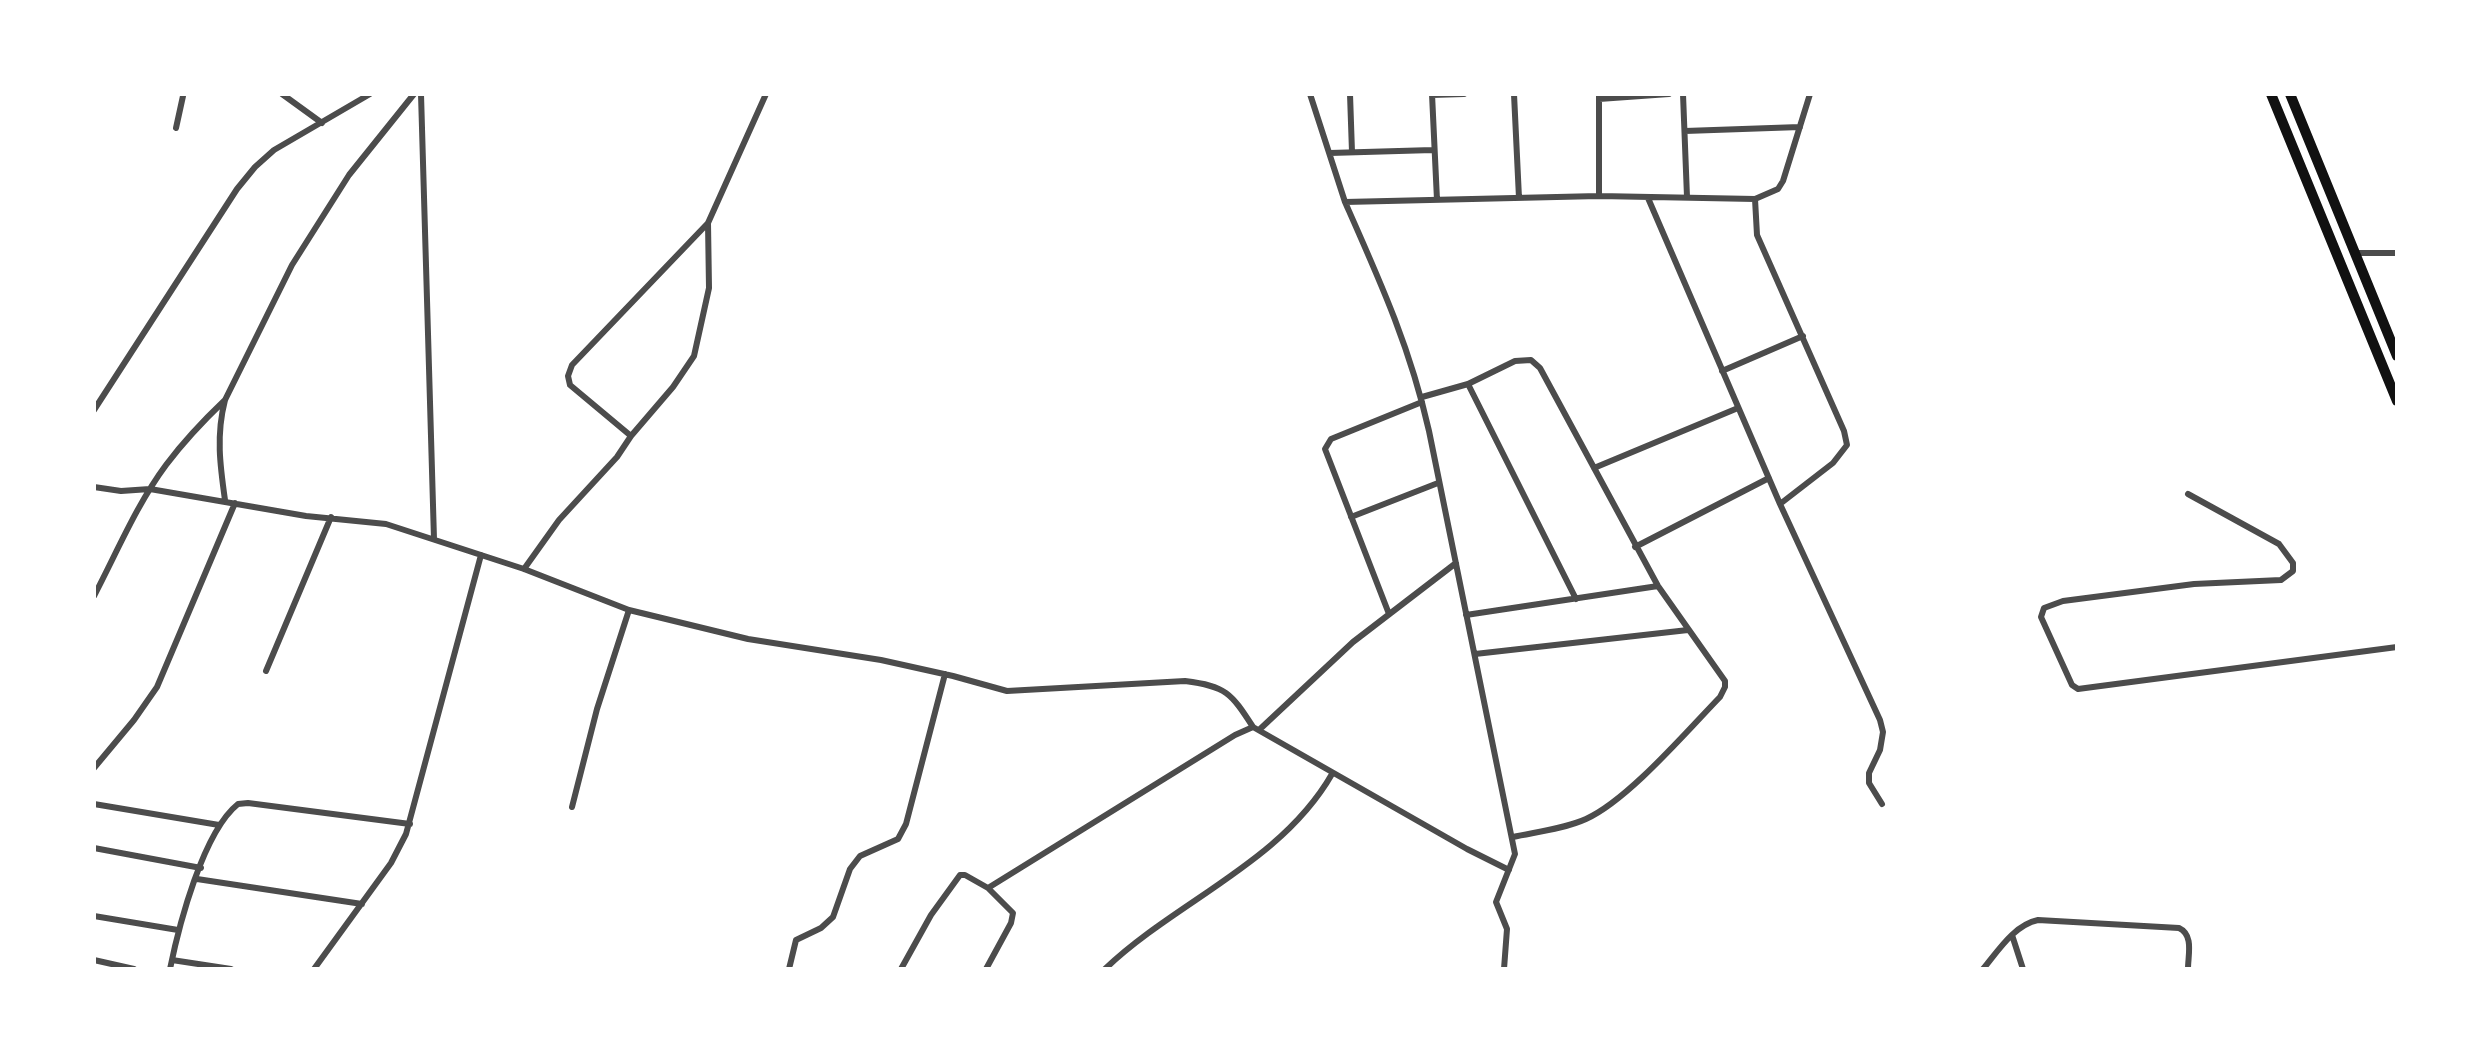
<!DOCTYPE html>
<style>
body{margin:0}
#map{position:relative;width:2491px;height:1063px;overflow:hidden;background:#fff;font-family:Overpass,sans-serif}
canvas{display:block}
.frame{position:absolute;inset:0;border:96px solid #fff;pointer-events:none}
</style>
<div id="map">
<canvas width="2491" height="1063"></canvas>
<div class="frame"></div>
</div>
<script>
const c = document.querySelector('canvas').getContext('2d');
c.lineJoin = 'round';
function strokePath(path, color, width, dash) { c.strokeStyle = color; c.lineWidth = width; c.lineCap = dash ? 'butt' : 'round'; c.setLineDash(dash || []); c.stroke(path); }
const minor = new Path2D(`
 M 282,94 L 322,123
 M 421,94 L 434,539
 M 1310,94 L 1345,202 L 1599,196 L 1755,199 L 1778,189 L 1783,181 L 1810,94
 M 1350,94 L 1352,152
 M 1432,94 L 1437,200
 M 1514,94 L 1519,198
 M 1599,94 L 1599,196
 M 1683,94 L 1687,197
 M 1432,95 L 1464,94
 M 1599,99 L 1669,94
 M 176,128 L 183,96
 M 1685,131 L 1800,127
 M 1330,153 L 1433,150
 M 1648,198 L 1780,504 L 1880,720 L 1883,732 L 1880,750 L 1869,773 L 1869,783 L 1882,804
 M 1755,199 L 1757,235 L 1844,431 L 1847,445 L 1833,463 L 1780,504
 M 1345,202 C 1380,281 1410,347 1429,431 L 1515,854 L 1496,902 L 1507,929 L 1504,969
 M 2356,253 L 2397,253
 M 1722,371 L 1803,336
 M 1468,384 L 1576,599
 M 1422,397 L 1468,384 L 1515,361 L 1531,360 L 1540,368 L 1658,586 L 1725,681 L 1725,687 L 1720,697 C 1686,732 1628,800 1586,819 C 1564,829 1536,832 1513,837
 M 94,410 L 237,189 L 255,167 L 274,150 L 370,94
 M 631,436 L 570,385 L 568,376 L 572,365 L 708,223 L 766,94
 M 1594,468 L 1738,408
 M 94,487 L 121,491 L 150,489 L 306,516 L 386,524 L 524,569 L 629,610 L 748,639 L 881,660 L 953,676 L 1007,691 L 1185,681 C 1226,686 1231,693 1253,727
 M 2188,494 L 2279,544 L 2293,563 L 2293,571 L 2281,580 L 2194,584 L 2063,601 L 2044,608 L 2041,617 L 2072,685 L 2078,689 L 2093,687 L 2397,647
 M 225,500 C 220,465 216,435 225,400 L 292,265 L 349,175 L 414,94
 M 1351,517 L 1438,483
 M 1635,547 L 1769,478
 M 524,569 L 559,520 L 617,457 L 631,436 L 673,387 L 694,356 L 709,288 L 708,223
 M 94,596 C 117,552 137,504 166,465 C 184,441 204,420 225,400
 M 1389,614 L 1325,449 L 1331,439 L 1422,402
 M 1466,615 L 1658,586
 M 1475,654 L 1688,630
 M 266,671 L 331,517
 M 1259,730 L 1353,642 L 1456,563
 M 94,768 L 134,720 L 157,687 L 235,503
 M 94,804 L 219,825
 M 572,807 L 597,709 L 629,610
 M 94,848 L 201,868
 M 197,879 L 362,904
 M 94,916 L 178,930
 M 2012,935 L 2023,969
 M 94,960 L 134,969
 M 172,960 L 231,969
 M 170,969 C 179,925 203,832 238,804 L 248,803 L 410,824
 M 314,969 L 391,863 L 406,834 L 481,555
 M 789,969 L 796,940 L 821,928 L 833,917 L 850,869 L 860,856 L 898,839 L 906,824 L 945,674
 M 901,969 L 931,915 L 960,875 L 965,875 L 988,888 L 1235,735 L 1253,727 L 1467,849 L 1509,870
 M 986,969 L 1011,923 L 1013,913 L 988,888
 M 1105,969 C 1176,901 1281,863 1332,774
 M 1983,969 C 1998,951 2014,925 2038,920 L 2179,928 C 2194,935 2188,955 2188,969`);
const trunk = new Path2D(`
 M 2271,94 L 2397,401
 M 2290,94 L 2397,356`);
strokePath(minor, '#4c4c4c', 6);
strokePath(trunk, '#111', 10);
</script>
